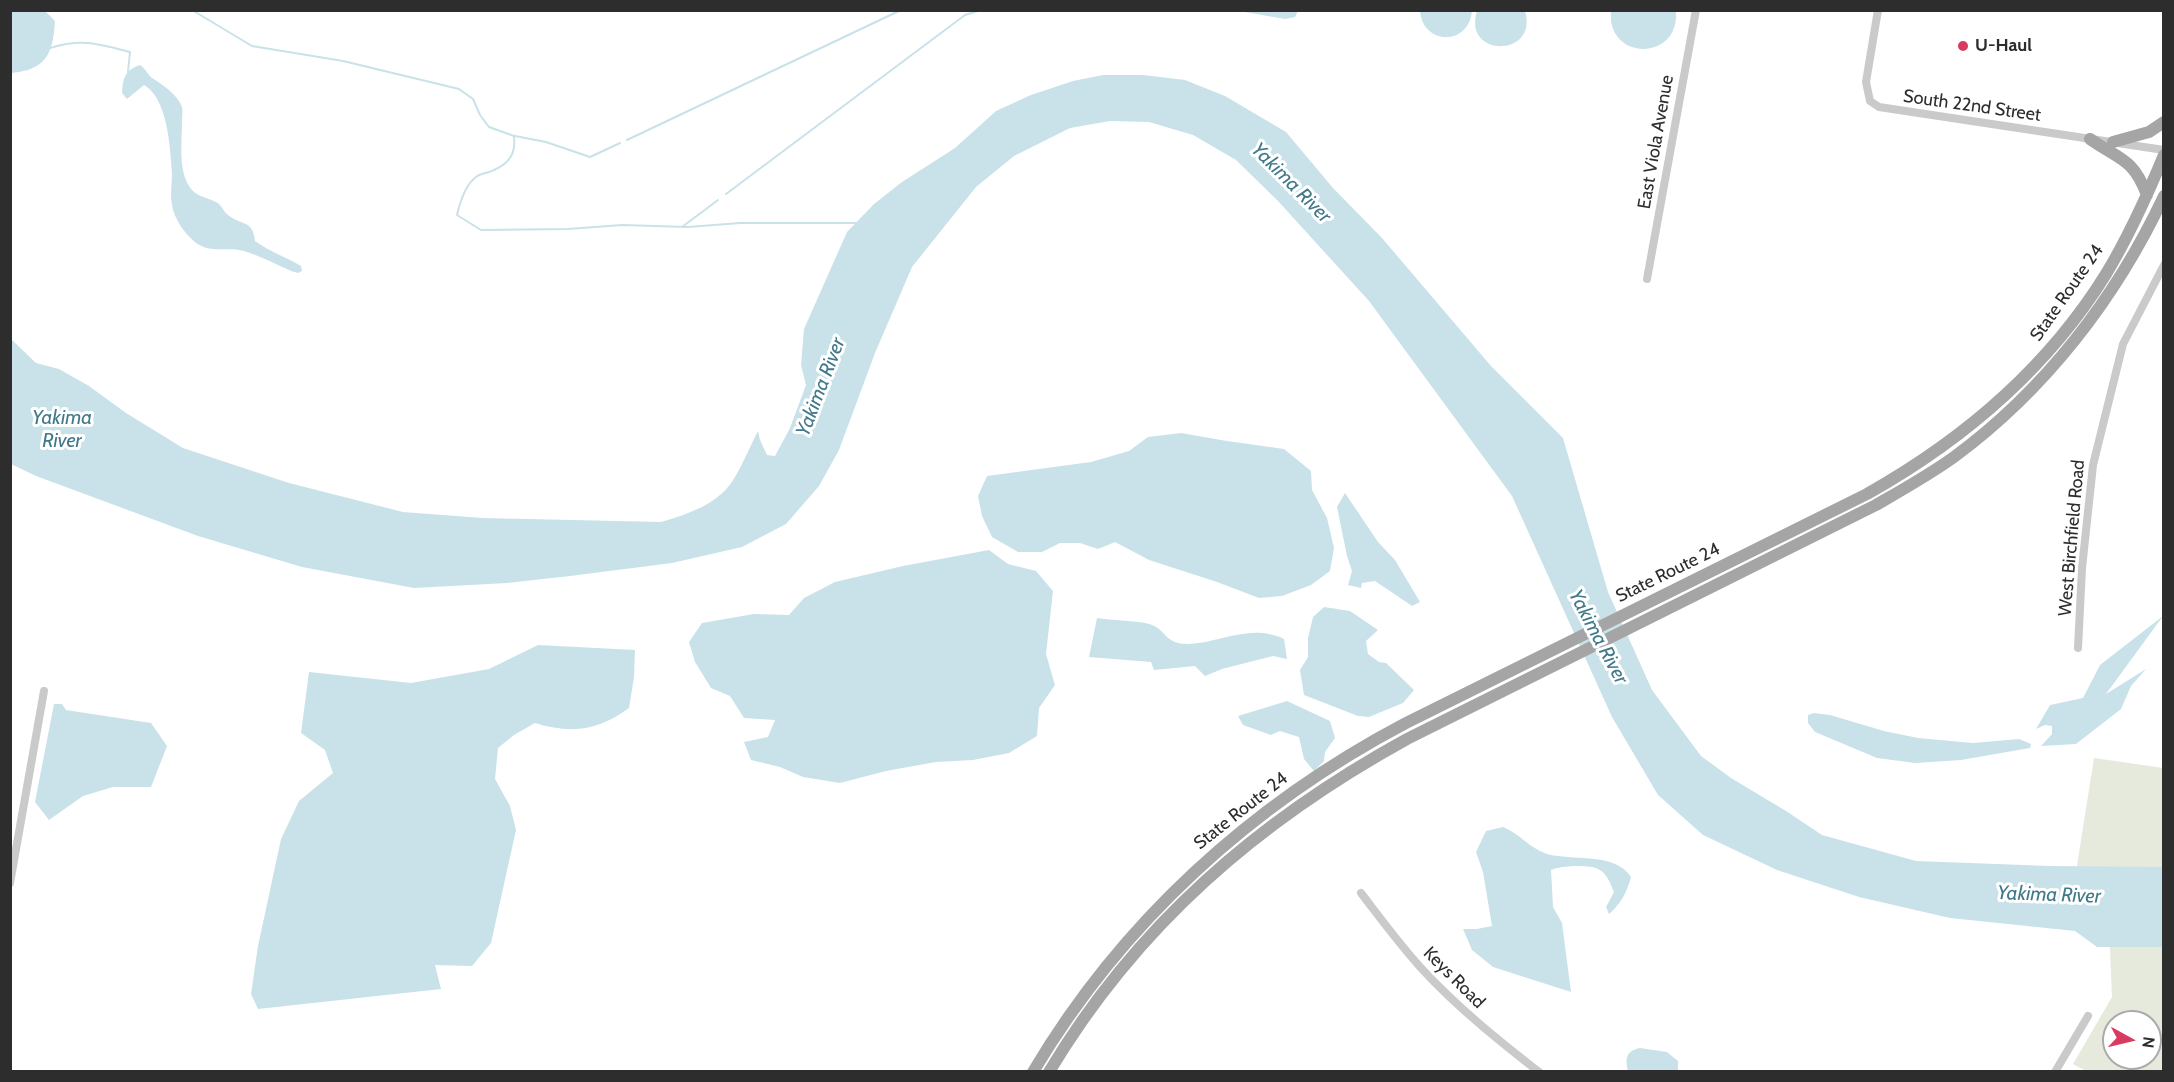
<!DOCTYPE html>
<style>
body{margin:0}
#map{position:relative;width:2174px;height:1082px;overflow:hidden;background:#fff;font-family:Cabin,sans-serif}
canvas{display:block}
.frame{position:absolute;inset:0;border:12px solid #2d2d2d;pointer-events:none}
.north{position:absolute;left:2102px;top:1010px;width:60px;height:60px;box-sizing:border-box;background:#fff;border:2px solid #ababab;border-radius:50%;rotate:98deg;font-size:16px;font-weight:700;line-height:24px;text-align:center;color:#2d2d2d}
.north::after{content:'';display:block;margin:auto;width:21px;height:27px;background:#d93b60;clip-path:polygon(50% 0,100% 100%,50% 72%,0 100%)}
</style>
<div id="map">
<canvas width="2174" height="1082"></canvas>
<div class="frame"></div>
<div class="north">N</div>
</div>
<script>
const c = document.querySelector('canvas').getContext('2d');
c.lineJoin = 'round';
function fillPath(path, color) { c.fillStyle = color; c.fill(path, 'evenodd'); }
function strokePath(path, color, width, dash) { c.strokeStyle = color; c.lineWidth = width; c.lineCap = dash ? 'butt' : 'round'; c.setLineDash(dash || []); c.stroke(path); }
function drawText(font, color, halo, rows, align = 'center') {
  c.font = font + ' Cabin,sans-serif'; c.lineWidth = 6; c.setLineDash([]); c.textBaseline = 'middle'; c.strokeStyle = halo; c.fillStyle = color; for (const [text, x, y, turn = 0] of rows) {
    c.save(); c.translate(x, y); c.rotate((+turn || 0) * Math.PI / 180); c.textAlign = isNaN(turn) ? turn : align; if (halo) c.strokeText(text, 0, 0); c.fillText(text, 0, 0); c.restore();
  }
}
const green = new Path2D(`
 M 2094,758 L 2163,768 L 2163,1071 L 2086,1071 L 2073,1064 L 2112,997 L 2109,926 L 2068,922 ZM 2114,1022 L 2150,1022 L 2150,1058 L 2114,1058 Z`);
const water = new Path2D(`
 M 11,10 L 45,11 L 55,21 C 53,54 46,70 11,73 Z
 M 1472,10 C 1470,46 1423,46 1420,11 Z
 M 1239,11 L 1298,11 L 1295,17 L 1285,19 Z
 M 1477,11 L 1525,11 C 1539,58 1462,58 1477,11 Z
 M 1611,11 L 1676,11 C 1680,62 1606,61 1611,11 Z
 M 140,65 C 146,69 147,74 152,78 C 162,84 178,95 182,107 C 183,111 182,116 182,121 C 182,143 177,176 194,192 C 201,198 211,198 219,204 C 222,207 224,212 228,215 C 241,226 253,219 255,241 C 270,252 286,257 301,266 L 302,271 L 298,273 L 291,271 C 276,264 260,256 244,251 C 227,246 212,254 196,243 C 185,234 174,219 172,205 C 170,195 172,183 172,173 C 170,147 168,99 144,85 L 127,99 L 122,93 C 123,78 125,70 140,65 Z
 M 1103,75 L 1143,75 L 1185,80 L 1225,96 L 1286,132 L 1333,188 L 1382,238 L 1491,366 L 1563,438 L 1608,592 L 1652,690 L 1701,756 L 1731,778 L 1786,811 L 1822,835 L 1916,861 L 2050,866 L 2163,867 L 2163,947 L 2097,947 L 2075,931 L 1950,918 L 1859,897 L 1777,870 L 1703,835 L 1658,795 L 1612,717 L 1512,496 L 1369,301 L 1278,201 L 1236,160 L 1193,135 L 1149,122 L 1110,121 L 1070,128 L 1014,156 L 976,187 L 912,267 L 875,353 L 839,450 L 819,486 L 786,524 L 742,547 L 672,563 L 570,576 L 507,583 L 414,588 L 302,567 L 198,536 L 36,476 L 11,464 L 10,338 L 36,363 L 59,369 L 89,386 L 126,413 L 183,448 L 289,483 L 403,512 L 483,518 L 661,522 C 688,514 720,504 735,477 C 744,462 750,446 758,431 L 760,440 L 767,455 L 775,456 L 790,428 L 806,385 L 801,365 L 804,329 L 847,232 L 874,204 L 902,182 L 955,148 L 996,111 L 1031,95 L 1073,81 Z
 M 1181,433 L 1227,441 L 1284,449 L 1311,471 L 1312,490 L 1327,518 L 1334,548 L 1330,571 L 1311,585 L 1282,596 L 1259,598 L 1217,582 L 1149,560 L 1115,542 L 1098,549 L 1080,543 L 1060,543 L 1042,552 L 1018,552 L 992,537 L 982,516 L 978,496 L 987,476 L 1091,462 L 1129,451 L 1148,437 Z
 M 1345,493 L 1378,542 L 1395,560 L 1420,602 L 1412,606 L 1375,581 L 1362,583 L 1361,588 L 1348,585 L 1352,571 L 1347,556 L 1337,507 Z
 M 989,550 L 1008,564 L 1036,571 L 1053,591 L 1046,654 L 1055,685 L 1039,708 L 1037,736 L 1009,753 L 973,760 L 936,762 L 886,771 L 840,783 L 803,777 L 780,767 L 751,760 L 744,742 L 768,737 L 775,720 L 744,718 L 730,696 L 711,688 L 695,662 L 689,642 L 702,623 L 754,614 L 789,615 L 804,598 L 835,582 L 903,566 Z
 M 1324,607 L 1350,611 L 1378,630 L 1366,641 L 1368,654 L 1379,662 L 1386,663 L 1414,690 L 1403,703 L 1369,717 L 1358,716 L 1304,695 L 1300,670 L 1308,657 L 1308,638 L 1313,617 Z
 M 2163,616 L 2106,694 L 2146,669 L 2131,686 L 2121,709 L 2076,744 L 2041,746 L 2052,734 L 2052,726 L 2045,725 L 2036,729 L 2050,705 L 2083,698 L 2100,665 Z
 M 1097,618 C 1107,620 1145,621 1152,625 C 1167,631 1165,644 1188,644 C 1221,643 1250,623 1284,639 L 1287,659 L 1273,656 L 1222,669 L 1205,676 L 1195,666 L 1154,670 L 1151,662 L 1089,657 Z
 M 538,645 L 635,650 L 634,677 L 629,708 C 598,731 571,734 535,723 L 514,735 L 498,748 L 495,779 L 510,806 L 516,830 L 491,943 L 472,966 L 435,965 L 441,989 L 258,1009 L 251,994 L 258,946 L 281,839 L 299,801 L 333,773 L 325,750 L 301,733 L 309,672 L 411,683 L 489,669 Z
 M 1287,701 L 1330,721 L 1335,738 L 1325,752 L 1324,761 L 1314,771 L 1304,759 L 1299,737 L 1280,731 L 1271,735 L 1243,725 L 1238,716 Z
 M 54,704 L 62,704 L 66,710 L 151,723 L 167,746 L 151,787 L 113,787 L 83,796 L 49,820 L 35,802 Z
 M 1814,713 L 1830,715 L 1884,731 L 1918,738 L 1973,743 L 2019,739 L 2031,744 L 2030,748 L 1961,760 L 1915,763 L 1877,758 L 1815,732 L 1808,723 L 1808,715 Z
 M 1503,827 C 1519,833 1529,848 1547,854 C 1573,861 1615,852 1631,877 C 1627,892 1621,904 1609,914 L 1606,907 L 1614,892 C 1610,883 1607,873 1598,869 C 1588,864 1560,866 1551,870 L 1553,907 L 1562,923 L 1571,992 L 1493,967 L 1472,950 L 1463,929 L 1477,929 L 1492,926 L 1483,872 L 1476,852 L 1486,831 Z
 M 1640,1048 L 1667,1052 L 1678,1061 L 1678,1071 L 1628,1071 C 1625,1058 1626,1051 1640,1048 Z`);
const stream = new Path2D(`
 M 192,10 L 252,46 L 343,61 L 459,89 L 473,99 L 480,115 L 489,127 L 514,136 C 516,153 510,163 494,170 C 489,173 481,173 476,177 C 465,185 460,202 457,215 L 481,230 L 568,229 L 622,225 L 688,227 L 740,223 L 858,223
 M 50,48 C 82,38 99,44 130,52 L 128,72
 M 515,136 L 546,142 L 590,157 L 620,143
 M 627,140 L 901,10
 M 726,194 L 965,15 L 981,10
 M 682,227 L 718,200`);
const minor = new Path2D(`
 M 1878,10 L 1866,82 L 1870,101 L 1879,107 L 2164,150
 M 1647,279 L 1696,10
 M 2078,648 L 2082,568 L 2093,465 L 2123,344 L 2164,265
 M 10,883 L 44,691
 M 1361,893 C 1381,919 1400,945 1422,969 C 1457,1007 1498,1040 1539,1072
 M 2055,1072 L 2088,1016`);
const primary = new Path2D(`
 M 2090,139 C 2120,160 2133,158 2147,195
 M 2113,142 L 2149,132 L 2164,122
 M 1033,1072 C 1122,922 1252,804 1406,723 L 1867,494 C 1963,440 2047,369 2106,274 C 2129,236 2147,196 2164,155
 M 1049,1072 C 1137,925 1258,821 1407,739 L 1876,505 C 1902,490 1929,475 1954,457 C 2045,390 2116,298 2164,196`);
const markers = [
 [1963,46,6,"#d93b60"]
];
const poiNames = [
 ["U-Haul",1975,46]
];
const streetNames = [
 ["South 22nd Street",1972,106,8],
 ["East Viola Avenue",1656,142,-80],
 ["State Route 24",2067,293,-55],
 ["West Birchfield Road",2072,538,-85],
 ["State Route 24",1668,573,-26],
 ["State Route 24",1241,811,-38],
 ["Keys Road",1454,978,45]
];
const waterNames = [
 ["Yakima River",1291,183,45],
 ["Yakima River",821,387,-69],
 ["Yakima",62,418],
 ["River",62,441],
 ["Yakima River",1598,637,62],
 ["Yakima River",2049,895,2]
];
fillPath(green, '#e6eadc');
fillPath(water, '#c9e2e9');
strokePath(stream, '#c9e2e9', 2);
strokePath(minor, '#cacaca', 8);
strokePath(primary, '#a5a5a5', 12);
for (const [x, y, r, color] of markers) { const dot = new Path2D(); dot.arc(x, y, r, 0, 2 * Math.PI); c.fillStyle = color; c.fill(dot); strokePath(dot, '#fff', 2); }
drawText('bold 18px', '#2d2d2d', '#fff', poiNames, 'left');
drawText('18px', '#2d2d2d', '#fff', streetNames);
drawText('italic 20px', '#41798a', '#fff', waterNames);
</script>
